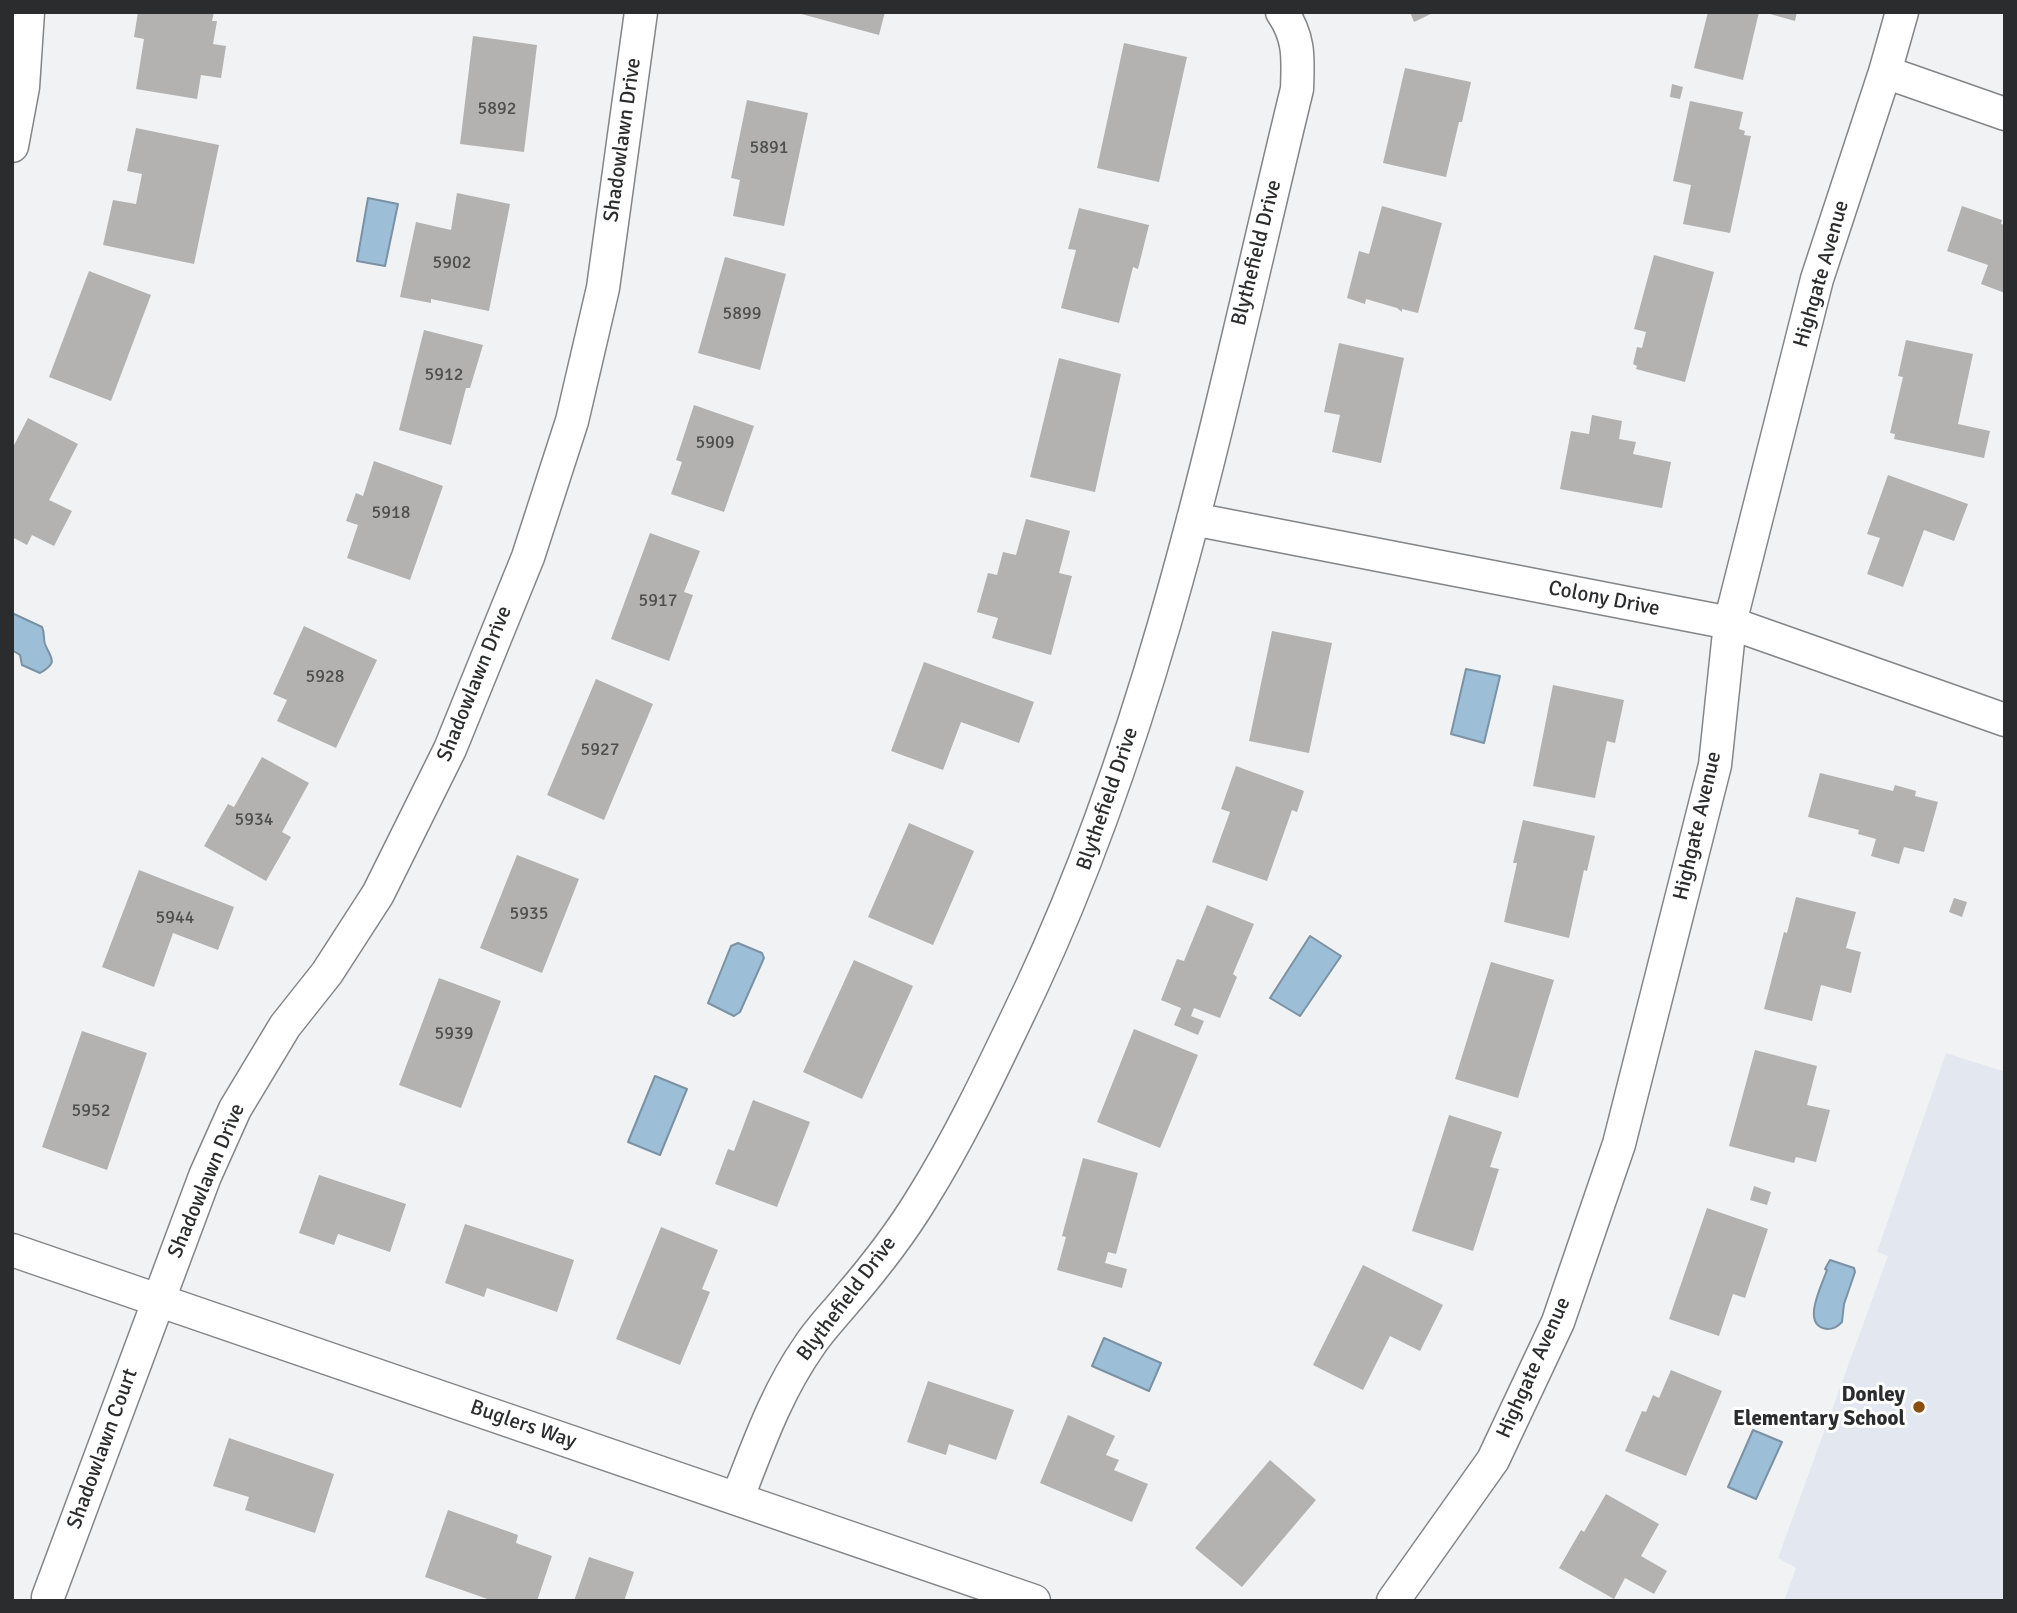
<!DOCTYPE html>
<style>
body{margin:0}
#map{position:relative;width:2017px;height:1613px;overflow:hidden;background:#f1f2f4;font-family:Signika,sans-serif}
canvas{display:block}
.frame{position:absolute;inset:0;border:14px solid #2b2c2d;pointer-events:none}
</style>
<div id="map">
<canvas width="2017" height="1613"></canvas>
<div class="frame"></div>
</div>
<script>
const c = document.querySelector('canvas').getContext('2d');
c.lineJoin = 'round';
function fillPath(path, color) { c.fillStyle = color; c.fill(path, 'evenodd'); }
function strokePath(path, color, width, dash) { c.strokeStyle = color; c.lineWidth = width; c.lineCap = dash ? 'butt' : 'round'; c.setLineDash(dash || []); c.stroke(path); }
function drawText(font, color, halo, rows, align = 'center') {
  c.font = font + ' Signika,sans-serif'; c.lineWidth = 6; c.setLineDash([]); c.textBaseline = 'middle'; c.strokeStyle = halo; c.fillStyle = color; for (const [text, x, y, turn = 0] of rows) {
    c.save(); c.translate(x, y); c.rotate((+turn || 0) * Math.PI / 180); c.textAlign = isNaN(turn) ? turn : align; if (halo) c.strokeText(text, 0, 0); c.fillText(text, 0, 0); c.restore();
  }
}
const built = new Path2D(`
 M 1946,1053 L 2005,1072 L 2005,1601 L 1784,1601 L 1796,1568 L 1778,1558 L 1888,1256 L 1877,1252 Z`);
const water = new Path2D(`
 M 368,198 L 398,204 L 385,266 L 357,261 Z
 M 12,613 L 42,627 C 45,633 43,638 45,644 C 51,659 59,662 40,673 L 22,665 L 20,655 L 12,650 Z
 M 1466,669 L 1500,676 L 1484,743 L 1451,734 Z
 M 1310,936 L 1341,956 L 1300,1016 L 1270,998 Z
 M 738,943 L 762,953 L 764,958 L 740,1012 L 734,1016 L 708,1003 L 731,946 Z
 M 655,1076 L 687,1089 L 660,1155 L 628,1142 Z
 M 1830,1260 L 1854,1268 L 1855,1272 L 1844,1304 L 1842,1322 C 1837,1327 1834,1329 1827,1329 C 1800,1326 1822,1285 1827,1270 L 1825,1269 Z
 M 1104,1338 L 1161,1363 L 1149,1391 L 1092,1366 Z
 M 1753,1430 L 1782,1442 L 1756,1499 L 1728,1487 Z`);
const building = new Path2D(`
 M 138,12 L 214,12 L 212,21 L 217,21 L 213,44 L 226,46 L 221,78 L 201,75 L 197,99 L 136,89 L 144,39 L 134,37 Z
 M 794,12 L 885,12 L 879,35 Z
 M 1410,12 L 1435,12 L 1414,22 Z
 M 1708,12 L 1759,12 L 1743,80 L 1694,68 Z
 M 1763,12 L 1797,12 L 1795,21 Z
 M 473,36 L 537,45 L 524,152 L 460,144 Z
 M 1124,43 L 1187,57 L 1159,182 L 1097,168 Z
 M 1405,68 L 1471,82 L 1462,122 L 1459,122 L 1446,177 L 1383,163 Z
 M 1672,84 L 1683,87 L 1680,99 L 1670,97 Z
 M 747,100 L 808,113 L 784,226 L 733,216 L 740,180 L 731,178 Z
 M 1690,101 L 1743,112 L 1739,129 L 1745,131 L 1744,135 L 1751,136 L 1730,233 L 1683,224 L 1691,185 L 1673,181 Z
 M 136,128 L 219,145 L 194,264 L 103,245 L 113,200 L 136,204 L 142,174 L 127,171 Z
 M 457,193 L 510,204 L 489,311 L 431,299 L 431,303 L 400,297 L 416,222 L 451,230 Z
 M 1382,206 L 1442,223 L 1418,313 L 1402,309 L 1402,312 L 1397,308 L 1366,299 L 1365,304 L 1347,298 L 1359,251 L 1369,254 Z
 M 1962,206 L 2002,220 L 2001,224 L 2005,225 L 2005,293 L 1981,284 L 1988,265 L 1947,251 Z
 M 1079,208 L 1149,225 L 1138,269 L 1133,267 L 1119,323 L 1061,308 L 1076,250 L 1068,249 Z
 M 1654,255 L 1714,272 L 1685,382 L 1636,369 L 1637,366 L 1633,364 L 1637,347 L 1642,348 L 1646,332 L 1634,329 Z
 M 725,257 L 786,274 L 760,370 L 698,353 Z
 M 89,271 L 151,295 L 111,401 L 49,377 Z
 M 424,330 L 483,345 L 470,388 L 466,388 L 451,445 L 399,430 Z
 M 1906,340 L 1973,354 L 1958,424 L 1990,431 L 1984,458 L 1894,439 L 1895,434 L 1890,433 L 1903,377 L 1898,376 Z
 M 1339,343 L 1404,358 L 1381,463 L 1332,452 L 1340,415 L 1324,412 Z
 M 1059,358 L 1121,374 L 1095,492 L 1030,477 Z
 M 694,405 L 754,426 L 724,512 L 671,494 L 682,462 L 676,460 Z
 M 1592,415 L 1622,421 L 1619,439 L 1636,442 L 1633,454 L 1671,462 L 1662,508 L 1560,489 L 1571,431 L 1589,434 Z
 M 28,418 L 78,444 L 49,500 L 72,511 L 54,546 L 32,535 L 27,545 L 12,537 L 12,449 Z
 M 374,461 L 443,486 L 410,580 L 347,558 L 358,525 L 346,521 L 356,493 L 363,496 Z
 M 1888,475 L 1968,504 L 1954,541 L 1924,530 L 1903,587 L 1867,574 L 1880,538 L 1867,534 Z
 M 1026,519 L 1070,531 L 1059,573 L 1072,576 L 1051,655 L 992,638 L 998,618 L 977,612 L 988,573 L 997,575 L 1003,552 L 1016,555 Z
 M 650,533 L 700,551 L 684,592 L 693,595 L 669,661 L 611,639 Z
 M 304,626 L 377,660 L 336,748 L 277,721 L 287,700 L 273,694 Z
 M 1272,631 L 1332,643 L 1309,753 L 1249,741 Z
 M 924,662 L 1034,702 L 1019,743 L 961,722 L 943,770 L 891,751 Z
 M 596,679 L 653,704 L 604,820 L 547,795 Z
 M 1553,685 L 1624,700 L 1615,743 L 1607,741 L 1595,798 L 1533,786 Z
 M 262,757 L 309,783 L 282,832 L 291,837 L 266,881 L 204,846 L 228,804 L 234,807 Z
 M 1236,766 L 1304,791 L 1297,812 L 1292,810 L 1267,881 L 1212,862 L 1230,812 L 1221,809 Z
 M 1820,773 L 1893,791 L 1895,785 L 1916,791 L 1915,796 L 1938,802 L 1924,852 L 1904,847 L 1899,864 L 1871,856 L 1876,839 L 1858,834 L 1859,830 L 1808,817 Z
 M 1523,820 L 1595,836 L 1587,871 L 1584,870 L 1569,938 L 1504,922 L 1517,863 L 1513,863 Z
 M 909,823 L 974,851 L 933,945 L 868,917 Z
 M 517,855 L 579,879 L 542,973 L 480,948 Z
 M 139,870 L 234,907 L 218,950 L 173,933 L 154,987 L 102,967 Z
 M 1796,897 L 1856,912 L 1846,948 L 1861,952 L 1851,993 L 1821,985 L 1812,1021 L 1764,1009 L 1784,932 L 1787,933 Z
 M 1954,898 L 1967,902 L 1962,917 L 1949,912 Z
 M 1207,905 L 1254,924 L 1233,974 L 1237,977 L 1220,1018 L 1194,1008 L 1191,1016 L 1204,1021 L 1198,1035 L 1174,1025 L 1181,1008 L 1161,1000 L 1177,959 L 1184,961 Z
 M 854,960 L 913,986 L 862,1099 L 803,1072 Z
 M 1491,962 L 1554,980 L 1518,1098 L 1455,1079 Z
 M 439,978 L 501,1001 L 461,1108 L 399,1085 Z
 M 1134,1029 L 1198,1055 L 1160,1148 L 1097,1122 Z
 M 82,1031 L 147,1053 L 107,1170 L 42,1147 Z
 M 1755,1050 L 1817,1066 L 1807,1105 L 1830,1110 L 1816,1162 L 1796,1157 L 1794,1163 L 1729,1146 Z
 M 753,1100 L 810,1122 L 777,1207 L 715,1184 L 728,1149 L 734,1151 Z
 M 1449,1115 L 1502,1132 L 1490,1167 L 1499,1169 L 1473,1251 L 1412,1231 Z
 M 1083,1158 L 1138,1173 L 1116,1254 L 1108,1252 L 1105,1263 L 1127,1269 L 1122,1288 L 1057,1270 L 1066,1237 L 1062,1236 Z
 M 319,1175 L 406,1204 L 390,1252 L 338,1234 L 334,1245 L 299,1233 Z
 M 1754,1186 L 1771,1192 L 1767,1205 L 1750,1200 Z
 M 1707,1208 L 1768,1229 L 1745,1298 L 1733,1294 L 1719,1336 L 1669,1319 Z
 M 465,1224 L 574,1260 L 557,1312 L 487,1288 L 484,1297 L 445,1283 Z
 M 661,1227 L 718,1250 L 702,1289 L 710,1292 L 680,1365 L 616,1339 Z
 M 1363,1265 L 1443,1305 L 1420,1351 L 1390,1336 L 1363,1390 L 1313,1365 Z
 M 1671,1370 L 1722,1391 L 1686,1476 L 1625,1451 L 1642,1411 L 1646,1412 L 1653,1395 L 1659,1398 Z
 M 928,1381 L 1014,1410 L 996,1460 L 949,1444 L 946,1455 L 907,1442 Z
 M 1068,1415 L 1115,1436 L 1106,1455 L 1119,1460 L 1114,1470 L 1148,1484 L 1132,1522 L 1040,1483 Z
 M 229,1438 L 334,1474 L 315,1533 L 245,1510 L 249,1497 L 213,1486 Z
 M 1270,1460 L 1316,1500 L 1242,1587 L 1195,1548 Z
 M 1606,1494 L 1659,1524 L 1641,1556 L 1667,1571 L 1654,1594 L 1625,1578 L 1614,1599 L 1559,1568 L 1581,1530 L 1584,1532 Z
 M 448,1510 L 518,1535 L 516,1543 L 552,1556 L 537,1601 L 493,1601 L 425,1577 Z
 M 589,1557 L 634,1572 L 624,1601 L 574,1601 Z`);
const minor = new Path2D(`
 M 1885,72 L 2005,114
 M 12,146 L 23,87 L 28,12
 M 1193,519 L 1730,623 L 2005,720
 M 12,1250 L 1034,1601
 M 737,1499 C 758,1446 776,1393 809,1346 C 820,1329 835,1314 848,1298 C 872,1270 902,1231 921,1200 C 963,1133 997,1059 1031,988 C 1164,704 1223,392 1297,89 C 1298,59 1300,38 1282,12
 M 48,1597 L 205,1176 L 235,1109 L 285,1026 L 327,973 L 378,894 L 450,749 L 528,557 L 572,421 L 603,288 L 641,12
 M 1393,1601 L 1493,1460 L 1558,1322 L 1619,1144 L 1715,765 L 1730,623 L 1817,279 L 1885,72 L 1902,12`);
const markers = [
 [1919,1407,7,"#8a4f0a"]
];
const numberNames = [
 ["5892",497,109],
 ["5891",769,148],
 ["5902",452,263],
 ["5899",742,314],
 ["5912",444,375],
 ["5909",715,443],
 ["5918",391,513],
 ["5917",658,601],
 ["5928",325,677],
 ["5927",600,750],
 ["5934",254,820],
 ["5935",529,914],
 ["5944",175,918],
 ["5939",454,1034],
 ["5952",91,1111]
];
const streetNames = [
 ["Shadowlawn Drive",623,140,-82],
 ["Blythefield Drive",1257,253,-76],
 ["Highgate Avenue",1822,274,-74],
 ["Colony Drive",1604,599,11],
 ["Shadowlawn Drive",475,684,-68],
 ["Blythefield Drive",1108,799,-71],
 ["Highgate Avenue",1698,826,-77],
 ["Shadowlawn Drive",207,1181,-67],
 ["Blythefield Drive",847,1299,-53],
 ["Highgate Avenue",1534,1368,-66],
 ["Buglers Way",523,1425,19],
 ["Shadowlawn Court",103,1449,-70]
];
const poiNames = [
 ["Donley",1905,1395],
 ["Elementary School",1905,1419]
];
fillPath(built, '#e3e7f0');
fillPath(water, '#9cbed7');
strokePath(water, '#7a92a4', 2);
fillPath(building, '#b3b2b0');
strokePath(minor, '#848587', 35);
strokePath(minor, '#fff', 32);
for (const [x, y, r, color] of markers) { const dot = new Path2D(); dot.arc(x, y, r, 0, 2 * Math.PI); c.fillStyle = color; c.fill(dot); strokePath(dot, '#fff', 2.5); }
drawText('18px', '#4d4e4e', null, numberNames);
drawText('21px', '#2b2c2d', '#fff', streetNames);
drawText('bold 21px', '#2b2c2d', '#fff', poiNames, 'right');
</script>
